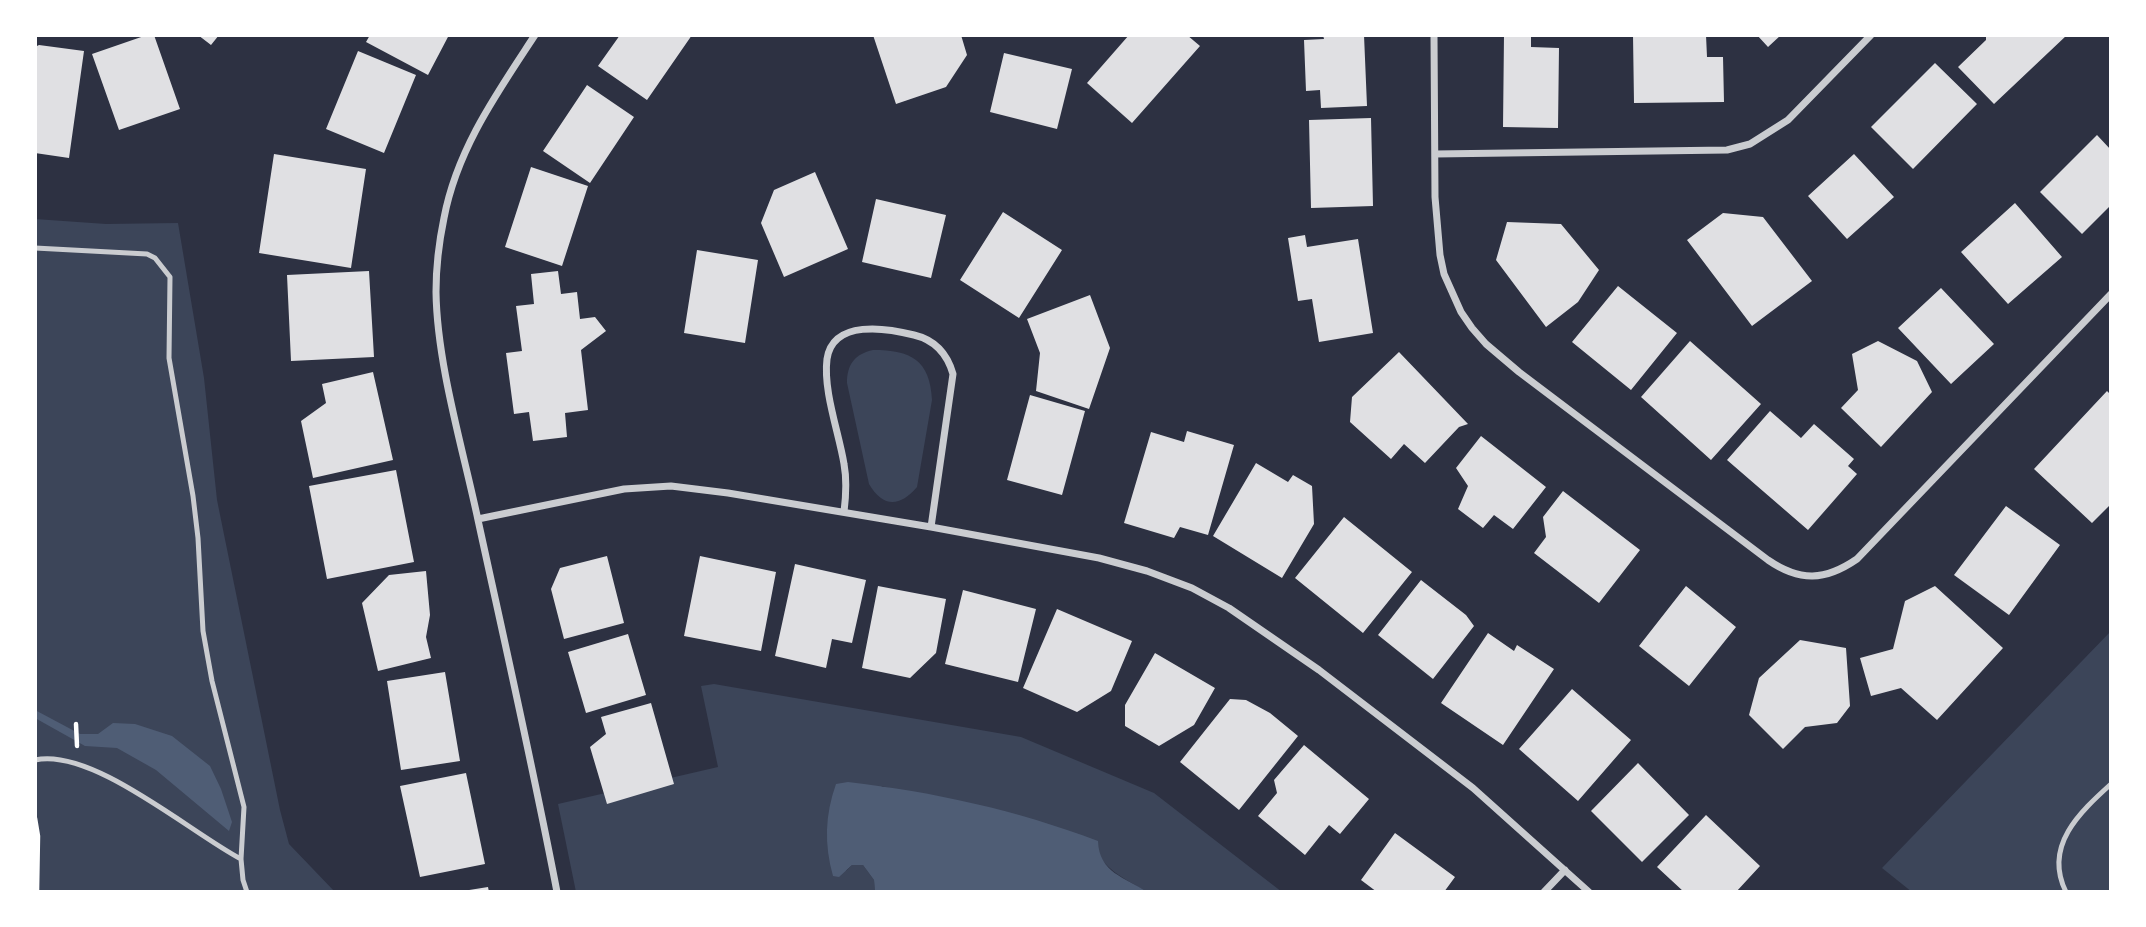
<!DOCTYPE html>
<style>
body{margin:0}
#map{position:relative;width:2146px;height:927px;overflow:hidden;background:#2d3142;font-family:"Playfair Display",serif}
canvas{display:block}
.frame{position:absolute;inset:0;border:37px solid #fff;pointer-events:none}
</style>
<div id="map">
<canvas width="2146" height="927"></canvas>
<div class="frame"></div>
</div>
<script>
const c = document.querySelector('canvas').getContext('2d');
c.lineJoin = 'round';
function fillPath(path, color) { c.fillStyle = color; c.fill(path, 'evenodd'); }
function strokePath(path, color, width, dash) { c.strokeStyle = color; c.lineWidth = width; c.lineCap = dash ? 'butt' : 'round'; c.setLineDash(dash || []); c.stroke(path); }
const green = new Path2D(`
 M 35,219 L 106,224 L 178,223 L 204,378 L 217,500 L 280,810 L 289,844 L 335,892 L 35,892 Z
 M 873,350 C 911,350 930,360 932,400 L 917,487 C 900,507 883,508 869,484 L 847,383 C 847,364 855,354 873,350 Z
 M 2111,631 L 2111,892 L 1912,892 L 1882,868 Z
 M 714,684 L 1021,737 L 1154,793 L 1282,892 L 1147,892 C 1128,880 1111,874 1098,854 L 882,786 L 846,871 L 852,865 L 863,865 L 874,880 L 875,892 L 576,892 L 558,804 L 718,767 L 701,686 Z`);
const water = new Path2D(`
 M 35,710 L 80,734 L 98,734 L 113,723 L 135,724 L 172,736 L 210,766 L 221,789 L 232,822 L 229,831 L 156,770 L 117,748 L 85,746 L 35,718 Z
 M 848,782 C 934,792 1016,810 1098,841 C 1099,873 1125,877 1147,892 L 875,892 L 874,880 L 863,865 L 852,865 L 839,877 L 833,876 C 824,844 825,815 836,784 Z`);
const building = new Path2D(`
 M 147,35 L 154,35 L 180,109 L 119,130 L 92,54 Z
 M 198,35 L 219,35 L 211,45 Z
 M 370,35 L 449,35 L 428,75 L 366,42 Z
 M 620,35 L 692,35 L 647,100 L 598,66 Z
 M 873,35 L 961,35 L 967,55 L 946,87 L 896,104 Z
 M 1129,35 L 1187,35 L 1200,46 L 1132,123 L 1087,83 Z
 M 1323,35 L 1364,35 L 1367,106 L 1321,108 L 1320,90 L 1306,91 L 1304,40 L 1324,39 Z
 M 1504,35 L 1531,35 L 1531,47 L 1559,48 L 1558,128 L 1503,127 Z
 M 1633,35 L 1706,35 L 1707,57 L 1723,57 L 1724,102 L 1634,103 Z
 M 1757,35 L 1781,35 L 1768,47 Z
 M 1986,35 L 2067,35 L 1994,104 L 1958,67 L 1986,40 Z
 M 39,45 L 84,51 L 69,158 L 35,153 L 35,47 Z
 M 358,51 L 416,75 L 384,153 L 326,129 Z
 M 1004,53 L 1072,69 L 1057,129 L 990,112 Z
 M 1935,63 L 1977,104 L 1913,169 L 1871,127 Z
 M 587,85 L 634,117 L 590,183 L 543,151 Z
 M 1371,118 L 1373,206 L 1311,208 L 1309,120 Z
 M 2097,135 L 2111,150 L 2111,205 L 2082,234 L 2040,192 Z
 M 274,154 L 366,169 L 351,268 L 259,253 Z
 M 1854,154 L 1894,197 L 1847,239 L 1808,196 Z
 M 531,167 L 588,186 L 562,266 L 505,247 Z
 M 815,172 L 848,249 L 784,277 L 761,223 L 774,190 Z
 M 876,199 L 946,215 L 931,278 L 862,262 Z
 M 2015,203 L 2062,257 L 2008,304 L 1961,252 Z
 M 1003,212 L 1062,250 L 1019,318 L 960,280 Z
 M 1723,213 L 1763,217 L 1812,281 L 1752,326 L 1687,240 Z
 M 1507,222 L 1561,224 L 1599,270 L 1578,302 L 1546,327 L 1496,260 Z
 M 1305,235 L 1307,247 L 1358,239 L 1373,333 L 1319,342 L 1312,299 L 1298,301 L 1288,238 Z
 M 697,250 L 758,260 L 745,343 L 684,333 Z
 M 369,271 L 374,357 L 291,361 L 287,275 Z
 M 558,271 L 561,294 L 577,292 L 580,319 L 595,317 L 606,331 L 581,350 L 588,410 L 565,413 L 567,437 L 533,441 L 529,412 L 514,414 L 506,353 L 522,351 L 516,306 L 534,304 L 531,274 Z
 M 1618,286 L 1677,333 L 1631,390 L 1572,342 Z
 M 1941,288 L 1994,344 L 1951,384 L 1898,328 Z
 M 1090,295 L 1110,348 L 1089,409 L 1036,391 L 1040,353 L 1027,319 Z
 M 1690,341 L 1761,404 L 1711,460 L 1641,397 Z
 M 1878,341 L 1917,361 L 1932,392 L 1881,447 L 1841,408 L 1858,390 L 1852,354 Z
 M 1399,352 L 1468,424 L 1459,427 L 1425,463 L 1404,444 L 1391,459 L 1350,422 L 1352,397 Z
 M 373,372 L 393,460 L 313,478 L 301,421 L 326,403 L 322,384 Z
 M 2107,391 L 2111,395 L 2111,504 L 2092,523 L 2034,469 Z
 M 1030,395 L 1085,411 L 1062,495 L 1007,480 Z
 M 1770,411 L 1801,438 L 1814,424 L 1854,459 L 1848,466 L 1857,474 L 1808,530 L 1727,460 Z
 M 1187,431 L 1234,445 L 1208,535 L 1180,527 L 1174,538 L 1124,523 L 1151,432 L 1184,442 Z
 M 1481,436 L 1546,487 L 1513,529 L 1494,515 L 1483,528 L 1458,509 L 1468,486 L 1456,468 Z
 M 1256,463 L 1288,482 L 1293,475 L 1312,486 L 1314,524 L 1282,578 L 1213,536 Z
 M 396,470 L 414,562 L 327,579 L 309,486 Z
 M 1563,491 L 1640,550 L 1599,603 L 1534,553 L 1546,537 L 1543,517 Z
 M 2006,506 L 2060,545 L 2009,615 L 1954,575 Z
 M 1344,517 L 1412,572 L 1363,633 L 1295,578 Z
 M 607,556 L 624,623 L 564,639 L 551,589 L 560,568 Z
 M 700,556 L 776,572 L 761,651 L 684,636 Z
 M 795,564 L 866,580 L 852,643 L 832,639 L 826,668 L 775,656 Z
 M 426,571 L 430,615 L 426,637 L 431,658 L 378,671 L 362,603 L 389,575 Z
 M 1421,580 L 1466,615 L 1474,626 L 1433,679 L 1378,635 Z
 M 878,586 L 946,599 L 936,653 L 910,678 L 862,668 Z
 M 1686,586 L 1736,627 L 1689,686 L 1639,646 Z
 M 1935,586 L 2003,648 L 1937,720 L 1901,688 L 1871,696 L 1860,658 L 1893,649 L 1905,601 Z
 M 963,590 L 1036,609 L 1018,682 L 945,664 Z
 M 1057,609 L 1132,641 L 1111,691 L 1077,712 L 1023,688 Z
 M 1488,633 L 1514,651 L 1517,645 L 1554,669 L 1503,745 L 1441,703 Z
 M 628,634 L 646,695 L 586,713 L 568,652 Z
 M 1800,640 L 1846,648 L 1850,706 L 1837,723 L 1805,727 L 1783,749 L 1749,715 L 1759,678 Z
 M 1155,653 L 1215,688 L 1194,725 L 1159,746 L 1125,726 L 1125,705 Z
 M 445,672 L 460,761 L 401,770 L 387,681 Z
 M 1572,689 L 1631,740 L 1578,801 L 1519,749 Z
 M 1230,699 L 1246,700 L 1270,713 L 1298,736 L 1239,810 L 1180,762 Z
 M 651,703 L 674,784 L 607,804 L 590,747 L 606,734 L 601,717 Z
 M 1304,745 L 1369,799 L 1340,834 L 1329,825 L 1305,855 L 1258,816 L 1277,793 L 1274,780 Z
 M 1638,763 L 1689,815 L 1642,862 L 1591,811 Z
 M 466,773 L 485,864 L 420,877 L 400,786 Z
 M 1706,815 L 1760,866 L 1736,892 L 1684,892 L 1657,867 Z
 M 1395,833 L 1455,877 L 1444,892 L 1377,892 L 1361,880 Z
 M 488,887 L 489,892 L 463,892 L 463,891 Z`);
const path = new Path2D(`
 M 76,724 L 77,746
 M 35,818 L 38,836 L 37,892`);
const service = new Path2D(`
 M 35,248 L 147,254 L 155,258 L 170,277 L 169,358 L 193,496 L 198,538 L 203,631 L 212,681 L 244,807 L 241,859 L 243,880 L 247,892
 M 35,760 C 92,747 191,833 241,859
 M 2066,892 C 2043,846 2080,812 2111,784`);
const minor = new Path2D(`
 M 535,35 C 497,93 457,149 444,218 C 439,242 436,267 436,292 C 437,364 463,449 478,520 C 505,644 533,767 557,892
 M 1434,35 L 1435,197 L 1440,255 L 1444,274 L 1461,312 L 1472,328 L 1486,344 L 1519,372 L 1768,560 C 1800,582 1825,581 1857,559 L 2111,294
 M 1435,154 L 1727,150 L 1750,144 L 1788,120 L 1871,35
 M 844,512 C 846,496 847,480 844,464 C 839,433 823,391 827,359 C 833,319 887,328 914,335 C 935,340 947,353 953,374 L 931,527
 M 478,519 L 624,489 L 671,486 L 728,493 L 931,527 L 1099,558 L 1147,571 L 1192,588 L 1229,608 L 1319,670 L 1473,788 L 1589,892
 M 1544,892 L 1565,870`);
fillPath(green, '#3c4559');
fillPath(water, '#4f5d75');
fillPath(building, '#e0e0e3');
strokePath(path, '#fff', 4.5);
strokePath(service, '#caccd0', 5);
strokePath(minor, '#caccd0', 7);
</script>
